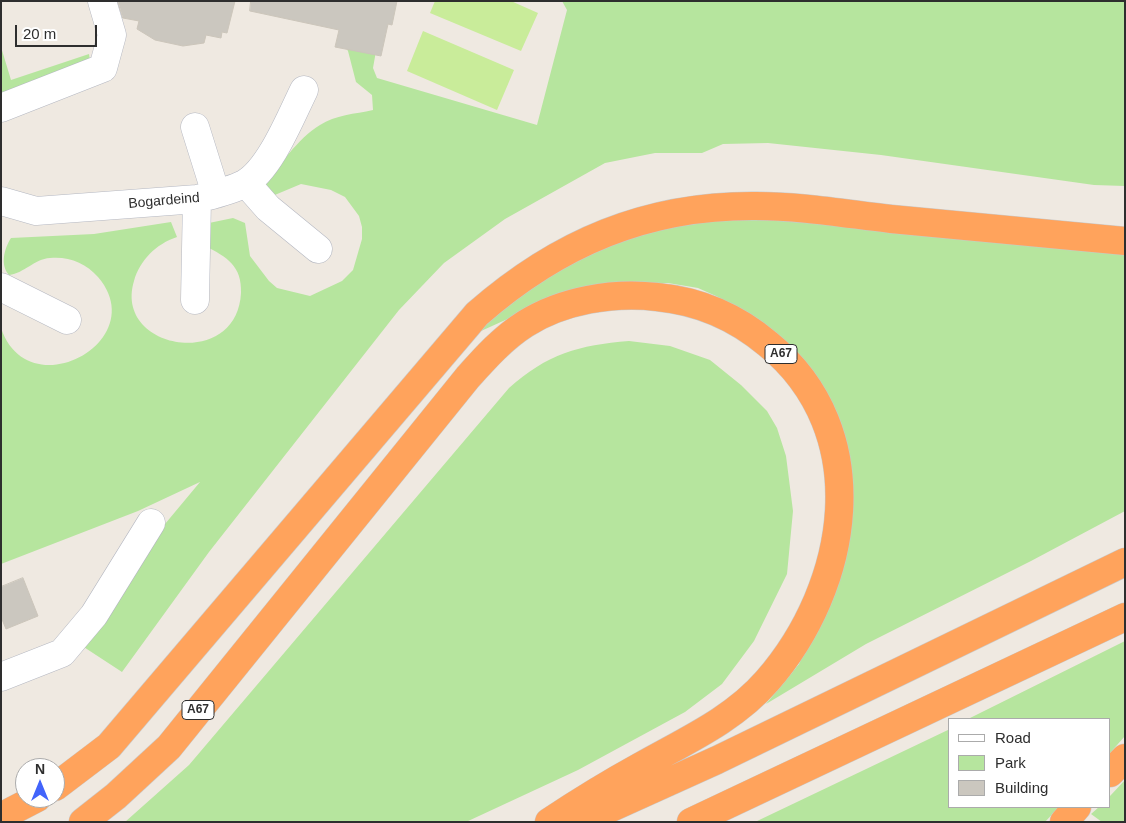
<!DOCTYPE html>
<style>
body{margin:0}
#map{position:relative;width:1126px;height:823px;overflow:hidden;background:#efe9e1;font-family:Helvetica,sans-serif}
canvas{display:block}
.frame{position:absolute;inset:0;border:2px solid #2e2e2e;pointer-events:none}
.legend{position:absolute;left:948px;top:718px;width:162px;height:90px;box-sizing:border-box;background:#fff;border:1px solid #ababab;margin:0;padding:6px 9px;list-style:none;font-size:15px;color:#2e2e2e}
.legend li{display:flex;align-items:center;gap:10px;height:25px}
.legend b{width:25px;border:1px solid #ababab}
.north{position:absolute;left:15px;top:758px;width:50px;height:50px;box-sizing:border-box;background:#fff;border:1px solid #ababab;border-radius:50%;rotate:0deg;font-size:14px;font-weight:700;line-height:20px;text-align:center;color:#2e2e2e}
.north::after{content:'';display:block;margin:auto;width:18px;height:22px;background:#4264fb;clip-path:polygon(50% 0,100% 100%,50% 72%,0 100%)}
.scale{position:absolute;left:15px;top:25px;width:82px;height:22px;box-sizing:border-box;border:2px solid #2e2e2e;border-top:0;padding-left:6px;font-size:15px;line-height:18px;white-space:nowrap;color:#2e2e2e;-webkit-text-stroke:4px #fff;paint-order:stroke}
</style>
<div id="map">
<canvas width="1126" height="823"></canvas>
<div class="frame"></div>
<ul class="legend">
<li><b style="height:6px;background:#fff"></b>Road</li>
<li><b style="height:14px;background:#b6e59e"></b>Park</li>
<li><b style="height:14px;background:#cbc7bf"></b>Building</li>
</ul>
<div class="north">N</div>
<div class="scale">20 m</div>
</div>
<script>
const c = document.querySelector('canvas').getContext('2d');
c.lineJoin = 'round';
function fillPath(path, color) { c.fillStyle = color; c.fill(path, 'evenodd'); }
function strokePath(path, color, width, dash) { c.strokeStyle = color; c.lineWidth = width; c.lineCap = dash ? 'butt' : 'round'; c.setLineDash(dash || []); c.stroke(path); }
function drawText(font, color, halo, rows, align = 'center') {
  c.font = font + ' Helvetica,sans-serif'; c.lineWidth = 5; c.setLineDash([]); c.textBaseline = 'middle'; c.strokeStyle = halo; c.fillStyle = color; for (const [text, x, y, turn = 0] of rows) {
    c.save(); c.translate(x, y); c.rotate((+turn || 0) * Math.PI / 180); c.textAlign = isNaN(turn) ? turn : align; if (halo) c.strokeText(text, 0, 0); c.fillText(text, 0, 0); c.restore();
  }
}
const green = new Path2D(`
 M 562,1 L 1125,1 L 1125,186 L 1094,185 L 881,155 L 768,143 L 723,144 L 702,153 L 655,153 L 605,163 L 505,219 L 444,263 L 399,310 L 209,552 L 122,672 L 70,638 L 200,482 L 138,511 L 1,564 L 1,328 C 28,409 153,341 98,277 C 86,263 68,256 50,258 C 34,259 25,273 9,275 C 0,265 4,249 11,238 L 94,234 L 171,222 L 177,237 C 156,244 140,260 134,281 C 113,350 237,371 241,293 C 242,266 227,257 205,246 L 209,223 L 233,218 L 245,223 L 250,256 L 269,281 L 277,288 L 310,296 L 342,281 L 353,270 L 362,239 L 362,227 L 359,216 L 345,197 L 331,190 L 301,184 L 270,197 L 263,185 C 280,166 297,139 320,125 C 335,115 355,114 373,110 L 372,95 L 356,82 L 348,51 L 338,37 L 376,51 L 373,68 L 377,78 L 537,125 L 567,10 Z
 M 1,47 L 11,80 L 89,54 L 90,61 L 1,106 Z
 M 753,216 L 1125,251 L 1125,511 L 1031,561 L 866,644 L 766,704 L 799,664 L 838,572 L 842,462 L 748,314 L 716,296 L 698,288 L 668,283 L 645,283 L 534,307 L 470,336 L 564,261 L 643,228 Z
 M 629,341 L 670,346 L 710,360 L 741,385 L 767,411 L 777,428 L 786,456 L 793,511 L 787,574 L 754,641 L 722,684 L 685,712 L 578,770 L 466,822 L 125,822 L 189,765 L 509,388 C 547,354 579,345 629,341 Z
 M 1125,641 L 1125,736 L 1110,753 L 1110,719 L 968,719 Z
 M 950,729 L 950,807 L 1059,807 L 1045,822 L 755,822 Z
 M 1125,780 L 1125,822 L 1102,822 L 1091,814 L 1099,807 L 1110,807 L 1110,796 Z`);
const pitch = new Path2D(`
 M 435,1 L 511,1 L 538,13 L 521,51 L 430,13 Z
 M 423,31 L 514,70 L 497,110 L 407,71 Z`);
const building = new Path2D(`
 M 118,1 L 235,1 L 227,33 L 222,32 L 221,38 L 206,35 L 204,43 L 183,46 L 155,40 L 137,29 L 139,21 L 123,18 Z
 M 251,1 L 397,1 L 392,25 L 388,24 L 381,56 L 335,47 L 339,30 L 250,11 Z
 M 23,578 L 38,616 L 6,629 L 1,617 L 1,587 Z`);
const minor = new Path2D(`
 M 1,108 L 103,68 L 112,35 L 102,1
 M 195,127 L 216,194
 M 246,183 L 268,208 L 318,249
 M 1,201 L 36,211 L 197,199 C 212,195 230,191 244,184 C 270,170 291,116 304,90
 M 1,287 L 67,320
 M 195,300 L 197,199
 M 1,677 L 62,653 L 94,615 L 151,523`);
const highway = new Path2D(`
 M 1110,773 L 1125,758
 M 55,787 L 109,746 L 477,314 C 558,243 647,205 756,206 C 801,206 847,214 891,219 C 969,226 1047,234 1125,241
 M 1,819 L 10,812 L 37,798
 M 83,822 L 116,796 L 169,747 L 468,377 C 485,358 503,338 525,324 C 563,300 613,292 657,297 C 699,301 736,317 768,344 C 876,432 850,586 767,681 C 733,720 685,741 641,766 C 610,783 579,802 549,822
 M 580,822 L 717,760 L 1125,562
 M 691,822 L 1125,617
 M 1064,822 L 1077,807`);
const shields = [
 [781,354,32],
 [198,710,32]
];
const shieldNames = [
 ["A67",781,354],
 ["A67",198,710]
];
const streetNames = [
 ["Bogardeind",164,201,-5]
];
fillPath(green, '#b6e59e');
fillPath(pitch, '#c9ec9a');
fillPath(building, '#cbc7bf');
strokePath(building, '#cbc5ba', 1);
strokePath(minor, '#b4b7c1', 29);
strokePath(highway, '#c9c9c9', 29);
strokePath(minor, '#fff', 28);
strokePath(highway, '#ffa35c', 28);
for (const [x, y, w] of shields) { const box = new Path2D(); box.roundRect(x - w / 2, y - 9.5, w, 19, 4); c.fillStyle = '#fff'; c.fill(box); strokePath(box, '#2e2e2e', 1); }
drawText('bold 12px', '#2e2e2e', null, shieldNames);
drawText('14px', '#2e2e2e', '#fff', streetNames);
</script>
